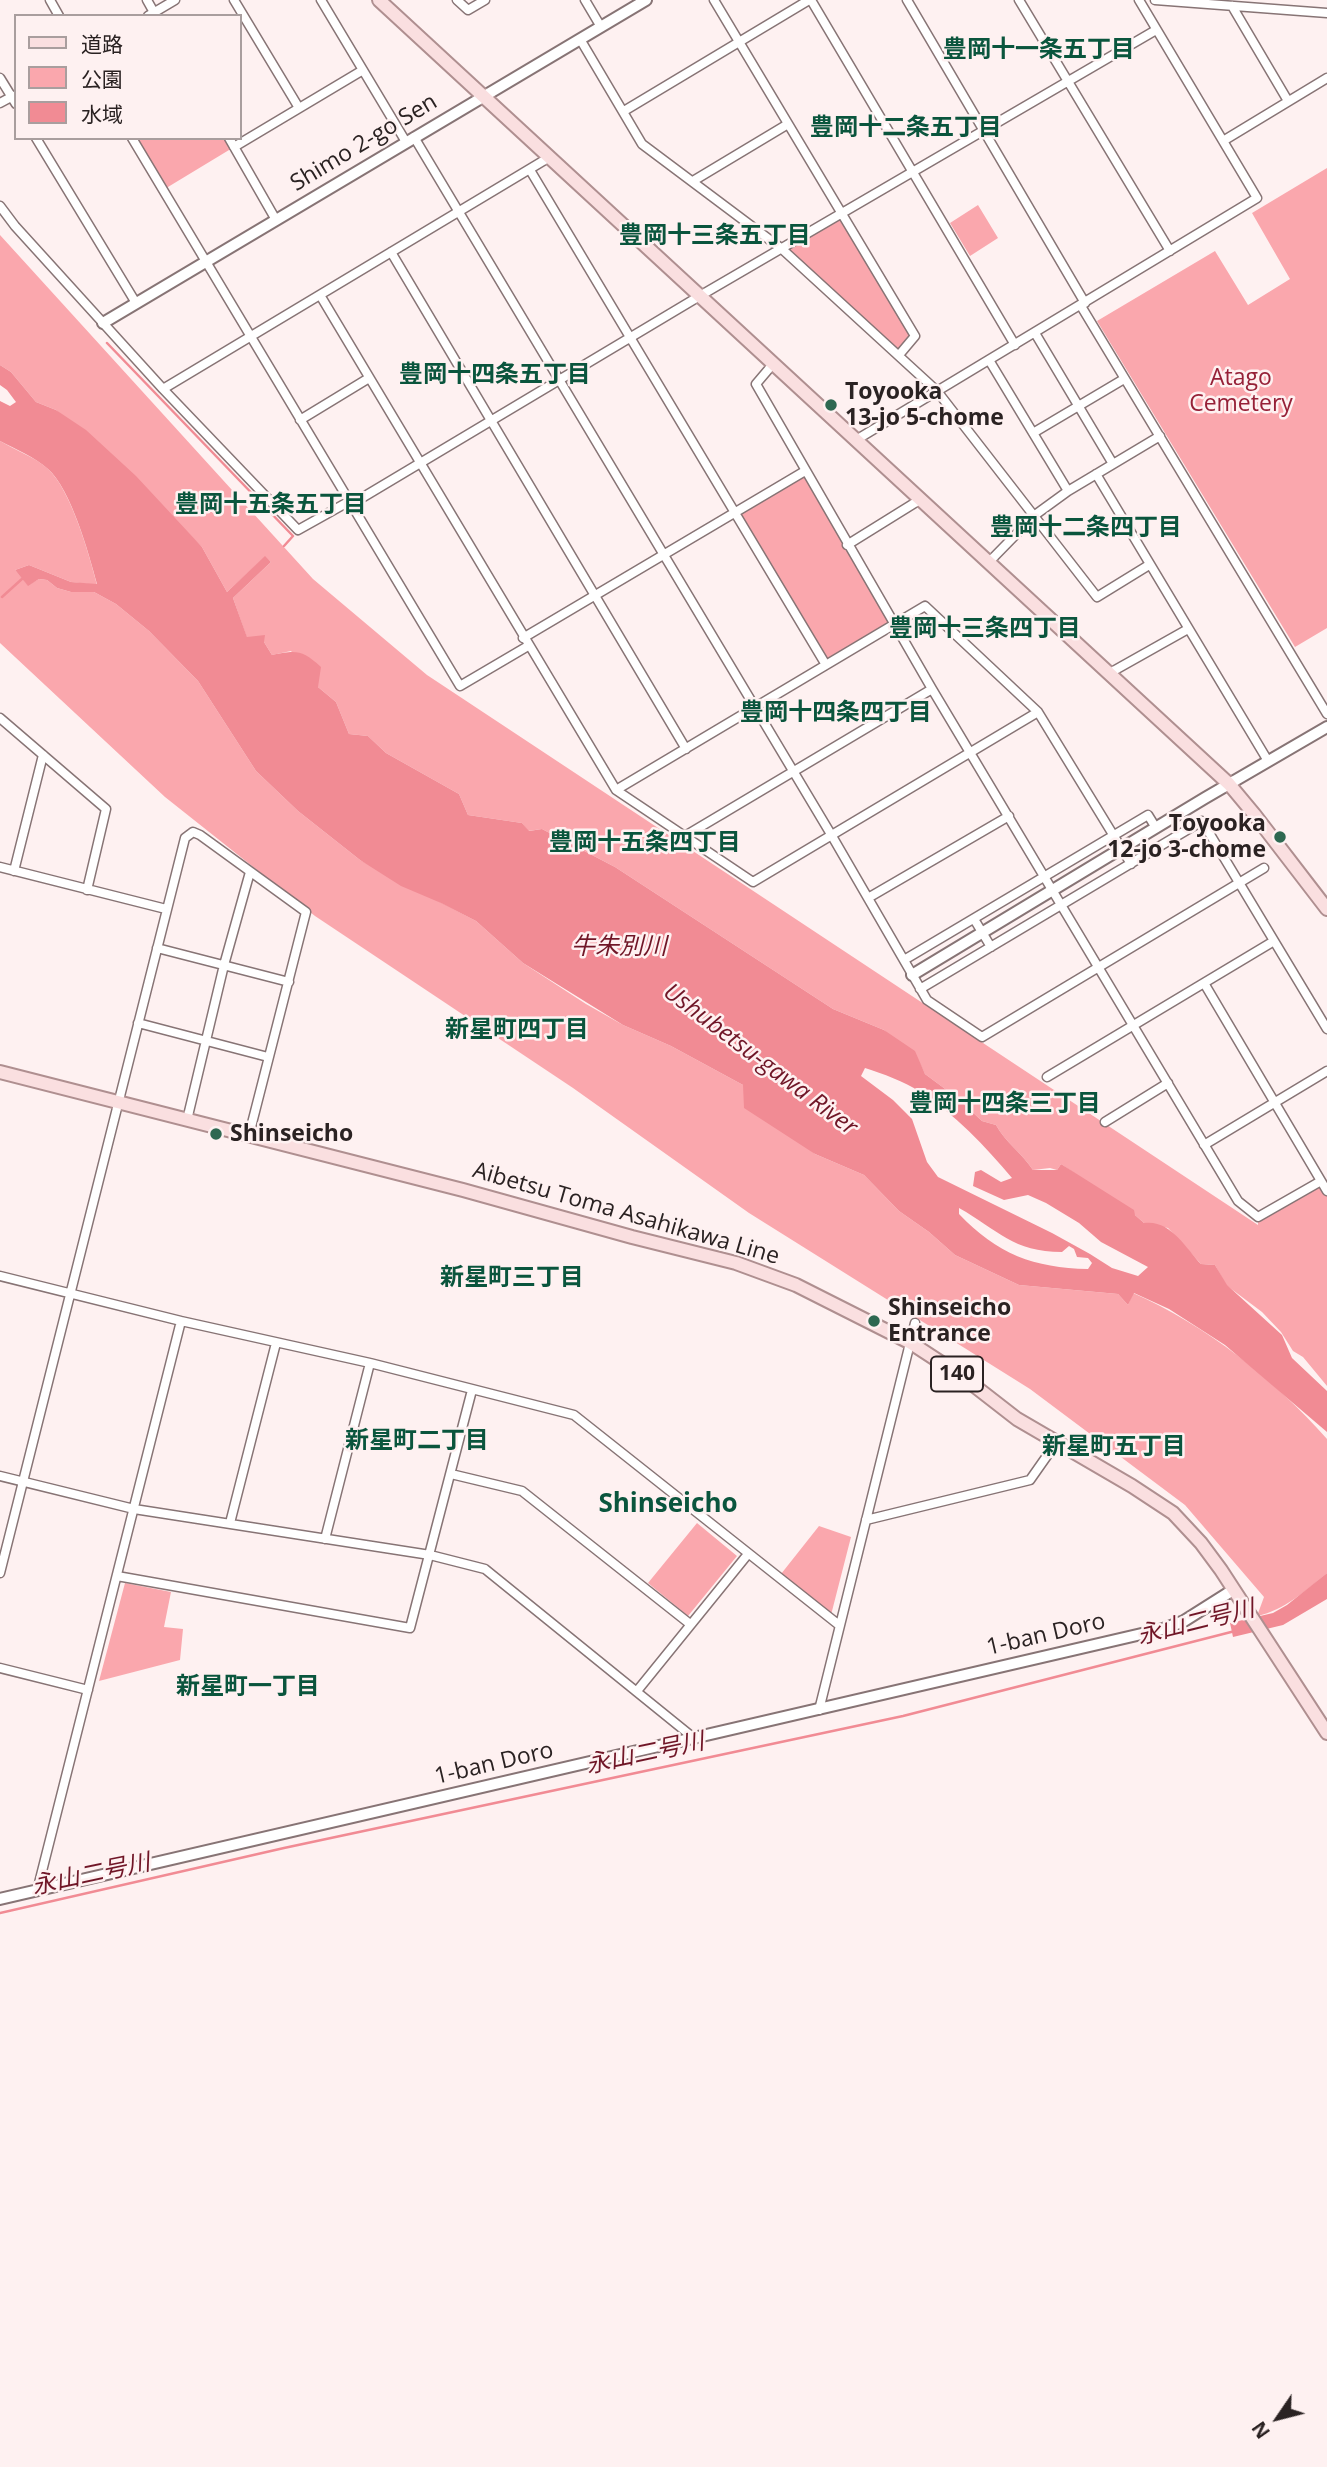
<!DOCTYPE html>
<meta charset="utf-8">
<style>
body{margin:0}
#map{position:relative;width:1327px;height:2467px;overflow:hidden;background:#fef1f1;font-family:"Open Sans","Noto Sans JP",sans-serif}
canvas{display:block}
.legend{position:absolute;left:14px;top:14px;width:228px;height:126px;box-sizing:border-box;background:#fef1f1;border:2px solid #a99e9e;margin:0;padding:9px 12px;list-style:none;font-size:21px;color:#2a2222}
.legend li{display:flex;align-items:center;gap:14px;height:35px}
.legend b{width:35px;border:2px solid #a99e9e}
.north{position:absolute;left:1243px;top:2383px;width:70px;height:70px;-webkit-text-stroke:5px #fef1f1;paint-order:stroke;rotate:235deg;font-size:19px;font-weight:700;line-height:28px;text-align:center;color:#2a2222}
.north::after{content:'';display:block;margin:auto;width:24px;height:32px;background:#2a2222;clip-path:polygon(50% 0,100% 100%,50% 72%,0 100%)}
</style>
<div id="map">
<canvas width="1327" height="2467"></canvas>
<ul class="legend">
<li><b style="height:9px;background:#fadfe0"></b>道路</li>
<li><b style="height:19px;background:#faa7ad"></b>公園</li>
<li><b style="height:19px;background:#f18b94"></b>水域</li>
</ul>
<div class="north">N</div>
</div>
<script>
const c = document.querySelector('canvas').getContext('2d');
c.lineJoin = 'round';
function fillPath(path, color) { c.fillStyle = color; c.fill(path, 'evenodd'); }
function strokePath(path, color, width, dash) { c.strokeStyle = color; c.lineWidth = width; c.lineCap = dash ? 'butt' : 'round'; c.setLineDash(dash || []); c.stroke(path); }
function drawText(font, color, halo, rows, align = 'center') {
  c.font = font + ' "Open Sans","Noto Sans JP",sans-serif'; c.lineWidth = 5; c.setLineDash([]); c.textBaseline = 'middle'; c.strokeStyle = halo; c.fillStyle = color; for (const [text, x, y, turn = 0] of rows) {
    c.save(); c.translate(x, y); c.rotate((+turn || 0) * Math.PI / 180); c.textAlign = isNaN(turn) ? turn : align; if (halo) c.strokeText(text, 0, 0); c.fillText(text, 0, 0); c.restore();
  }
}
const green = new Path2D(`
 M 132,138 L 229,138 L 234,147 L 163,190 Z
 M 1327,168 L 1327,628 L 1295,647 L 1097,321 L 1215,251 L 1248,305 L 1290,279 L 1252,213 Z
 M 978,205 L 998,238 L 970,256 L 950,223 Z
 M 842,215 L 915,336 L 899,355 L 782,249 Z
 M 0,235 L 313,579 L 427,675 L 1258,1225 L 1258,1217 L 1321,1181 L 1327,1191 L 1327,1386 L 1303,1357 L 1293,1351 L 1281,1332 L 1262,1312 L 1226,1285 L 1215,1265 L 1201,1264 L 1168,1228 L 1144,1223 L 1135,1215 L 1061,1164 L 1057,1170 L 1050,1168 L 1033,1170 C 1022,1153 1005,1142 996,1125 L 982,1121 L 956,1097 L 925,1074 L 920,1064 L 884,1030 L 833,1009 L 615,867 L 542,829 L 528,831 L 522,823 L 468,815 L 459,794 L 386,753 L 368,736 L 349,734 L 336,702 L 318,687 L 291,651 L 272,655 L 264,642 L 247,638 L 233,598 L 271,562 L 265,557 L 227,592 L 202,547 L 56,410 L 36,402 L 11,372 L 0,365 Z
 M 0,441 C 15,450 35,457 48,469 C 71,490 89,554 97,585 L 71,582 L 29,565 L 15,570 L 28,585 L 39,579 L 47,580 L 57,588 L 71,592 L 94,592 L 116,604 L 149,631 L 198,681 L 256,771 L 298,811 L 360,860 L 476,921 L 523,963 L 586,1004 L 623,1025 L 671,1046 L 743,1085 L 815,1154 L 864,1175 L 899,1211 L 929,1232 L 955,1255 L 1019,1285 L 1118,1294 L 1128,1305 L 1133,1293 C 1206,1325 1274,1379 1327,1439 L 1327,1573 C 1305,1591 1285,1610 1257,1616 L 1264,1597 L 1185,1505 L 1030,1389 L 749,1213 L 573,1088 L 315,916 L 165,797 L 0,643 Z
 M 805,471 L 895,624 L 826,665 L 734,512 Z
 M 697,1523 L 737,1556 L 688,1616 L 648,1583 Z
 M 819,1526 L 851,1537 L 831,1615 L 781,1574 Z
 M 125,1583 L 171,1592 L 164,1627 L 183,1629 L 180,1660 L 99,1681 Z`);
const water = new Path2D(`
 M 0,365 L 11,372 L 36,402 L 56,410 L 86,430 L 136,476 L 202,547 L 227,592 L 265,556 L 271,562 L 233,598 L 247,637 L 265,635 L 264,642 L 272,655 C 297,650 302,650 321,667 L 318,687 L 336,702 L 349,734 L 368,736 L 386,753 L 459,794 L 468,815 L 522,823 L 529,831 L 542,829 L 615,867 L 833,1009 L 884,1030 L 915,1051 L 925,1074 L 956,1097 L 982,1121 L 996,1125 C 1005,1142 1022,1153 1033,1170 L 1057,1170 L 1061,1164 L 1134,1210 L 1135,1215 L 1144,1223 C 1170,1219 1186,1248 1201,1264 L 1215,1265 L 1227,1285 L 1282,1335 L 1292,1358 L 1327,1391 L 1327,1432 L 1225,1345 L 1169,1309 L 1134,1293 L 1128,1305 L 1118,1294 L 1019,1285 L 955,1255 L 929,1232 L 899,1211 L 864,1175 L 815,1154 L 744,1108 L 743,1085 L 671,1046 L 623,1025 L 523,963 L 476,921 L 441,903 L 401,886 L 360,860 L 298,811 L 256,771 L 198,681 L 149,631 L 116,604 L 94,592 L 71,592 L 57,588 L 47,580 L 39,579 L 28,586 L 15,570 L 29,565 L 71,582 L 97,584 C 89,554 71,489 48,469 C 35,457 15,449 0,441 L 0,401 L 10,406 L 16,402 L 7,390 L 0,385 ZM 865,1068 C 883,1074 904,1081 920,1092 C 955,1114 985,1146 1012,1178 L 1001,1182 L 981,1170 L 975,1172 L 973,1186 L 1004,1200 L 1028,1195 L 1046,1203 L 1079,1223 L 1101,1242 L 1148,1267 L 1138,1276 L 1112,1268 L 1090,1254 L 1052,1233 L 938,1177 L 927,1162 L 912,1119 L 893,1100 L 861,1076 ZM 959,1208 C 998,1230 1013,1252 1062,1252 L 1069,1246 L 1074,1249 L 1077,1257 L 1088,1258 L 1092,1263 L 1088,1269 C 1034,1268 997,1254 959,1214 Z
 M 1327,1573 L 1327,1599 L 1283,1625 L 1233,1637 L 1230,1623 L 1273,1613 L 1287,1605 Z`);
const stream = new Path2D(`
 M 107,343 L 293,536 L 284,546
 M 2,597 L 23,578
 M 0,1913 L 284,1848 L 903,1716 L 1235,1631`);
const street = new Path2D(`
 M 50,0 L 59,16
 M 147,0 L 156,16
 M 234,0 L 299,108
 M 321,0 L 406,142
 M 457,0 L 468,10 L 485,0
 M 585,0 L 601,27
 M 714,0 L 915,336 L 899,355
 M 811,0 L 1015,345
 M 907,0 L 1085,303
 M 1019,0 L 1170,251
 M 1155,0 L 1327,13
 M 1232,6 L 1288,101
 M 148,16 L 175,0
 M 580,39 L 642,144 L 782,249 L 937,391 L 1097,597 L 1149,565
 M 0,78 L 16,104
 M 0,103 L 13,96
 M 624,111 L 809,0
 M 414,137 L 832,836 L 927,1000 L 982,1037 L 1264,868
 M 36,138 L 136,303
 M 132,138 L 460,686 L 528,646
 M 229,138 L 276,220
 M 1223,141 L 1327,78
 M 234,147 L 363,70
 M 530,170 L 826,665
 M 693,181 L 788,124
 M 0,206 L 15,226 L 163,389 L 298,530 L 348,502
 M 391,252 L 686,749
 M 320,295 L 616,790 L 753,882 L 1038,712
 M 1081,306 L 1327,714
 M 1035,333 L 1113,464
 M 989,360 L 1068,491
 M 773,364 L 756,384 L 932,689 L 1238,1201 L 1258,1217 L 1321,1181
 M 163,389 L 548,158
 M 300,420 L 369,378
 M 1033,433 L 1124,379
 M 856,440 L 1257,198 L 1139,0
 M 1096,474 L 1268,761
 M 350,505 L 698,297 L 1156,30
 M 847,545 L 921,499
 M 989,562 L 1035,515 L 1068,491 L 1160,436
 M 523,638 L 805,471
 M 1108,674 L 1188,629
 M 0,718 L 106,809 L 87,890
 M 616,790 L 925,606 L 1038,712 L 1131,864
 M 685,836 L 932,689
 M 0,867 L 166,909
 M 14,871 L 43,755
 M 868,898 L 1009,816
 M 974,919 L 991,947
 M 157,948 L 289,982
 M 904,960 L 1148,815 L 1156,828
 M 1204,983 L 1327,1191
 M 920,989 L 1202,821 L 1327,1029
 M 138,1023 L 268,1057
 M 1047,1077 L 1274,941
 M 187,1120 L 224,965 L 250,872
 M 1105,1122 L 1168,1083
 M 1204,1145 L 1327,1071
 M 0,1276 L 181,1321 L 370,1363 L 574,1415 L 839,1625
 M 451,1474 L 522,1491 L 690,1624
 M 0,1476 L 134,1509 L 430,1555 L 485,1569 L 695,1739
 M 866,1520 L 1030,1480 L 1056,1443
 M 230,1523 L 276,1343
 M 325,1539 L 370,1363
 M 0,1573 L 185,838 L 193,832 L 200,835 L 306,912 L 249,1135
 M 117,1576 L 410,1628 L 472,1390
 M 0,1668 L 88,1690
 M 637,1691 L 748,1554
 M 819,1710 L 915,1323
 M 37,1891 L 181,1321`);
const secondary = new Path2D(`
 M 103,323 L 646,0
 M 912,975 L 1205,798 L 1327,727
 M 0,1899 L 1163,1629 L 1184,1621 L 1233,1590`);
const primary = new Path2D(`
 M 379,0 L 1229,784 L 1254,814 L 1327,909
 M 0,1072 L 463,1190 L 632,1237 L 736,1263 L 796,1285 L 911,1343 L 963,1377 L 1017,1419 L 1132,1486 L 1173,1513 L 1201,1543 L 1221,1570 L 1327,1733`);
const markers = [
 [831,405,7,"#2e6851"],
 [1280,837,7,"#2e6851"],
 [216,1134,7,"#2e6851"],
 [874,1321,7,"#2e6851"]
];
const shields = [
 [957,1374,52]
];
const shieldNames = [
 ["140",957,1374]
];
const streetNames = [
 ["Shimo 2-go Sen",364,143,-31],
 ["Aibetsu Toma Asahikawa Line",626,1214,16],
 ["1-ban Doro",1046,1635,-13],
 ["1-ban Doro",494,1764,-13]
];
const parkNames = [
 ["Atago",1241,378],
 ["Cemetery",1241,404]
];
const poiNames = [
 ["Toyooka",845,392],
 ["13-jo 5-chome",845,418],
 ["Toyooka",1266,824,"right"],
 ["12-jo 3-chome",1266,850,"right"],
 ["Shinseicho",230,1134],
 ["Shinseicho",888,1308],
 ["Entrance",888,1334]
];
const neighbourhoodNames = [
 ["豊岡十一条五丁目",1039,50],
 ["豊岡十二条五丁目",906,128],
 ["豊岡十三条五丁目",715,236],
 ["豊岡十四条五丁目",495,375],
 ["豊岡十五条五丁目",271,505],
 ["豊岡十二条四丁目",1086,528],
 ["豊岡十三条四丁目",985,629],
 ["豊岡十四条四丁目",836,713],
 ["豊岡十五条四丁目",645,843],
 ["新星町四丁目",517,1030],
 ["豊岡十四条三丁目",1005,1104],
 ["新星町三丁目",512,1278],
 ["新星町二丁目",417,1441],
 ["新星町五丁目",1114,1447],
 ["新星町一丁目",248,1687]
];
const waterNames = [
 ["牛朱別川",619,947],
 ["Ushubetsu-gawa River",760,1060,37],
 ["永山二号川",1196,1623,-14],
 ["永山二号川",645,1754,-12],
 ["永山二号川",91,1875,-12]
];
const quarterNames = [
 ["Shinseicho",668,1505]
];
fillPath(green, '#faa7ad');
fillPath(water, '#f18b94');
strokePath(stream, '#f18b94', 2.5);
strokePath(street, '#877475', 11);
strokePath(secondary, '#877475', 14);
strokePath(primary, '#af8f90', 16);
strokePath(street, '#fff', 8);
strokePath(secondary, '#fff', 10);
strokePath(primary, '#fadfe0', 12);
for (const [x, y, r, color] of markers) { const dot = new Path2D(); dot.arc(x, y, r, 0, 2 * Math.PI); c.fillStyle = color; c.fill(dot); strokePath(dot, '#fef1f1', 2.5); }
for (const [x, y, w] of shields) { const box = new Path2D(); box.roundRect(x - w / 2, y - 17.5, w, 35, 5); c.fillStyle = '#fef1f1'; c.fill(box); strokePath(box, '#2a2222', 2); }
drawText('bold 21px', '#2a2222', null, shieldNames);
drawText('23px', '#2a2222', '#fef1f1', streetNames);
drawText('23px', '#962037', '#fef1f1', parkNames);
drawText('bold 23px', '#2a2222', '#fef1f1', poiNames, 'left');
drawText('bold 24px', '#0a553d', '#fef1f1', neighbourhoodNames);
drawText('italic 24px', '#701627', '#fef1f1', waterNames);
drawText('bold 26px', '#0a553d', '#fef1f1', quarterNames);
</script>
